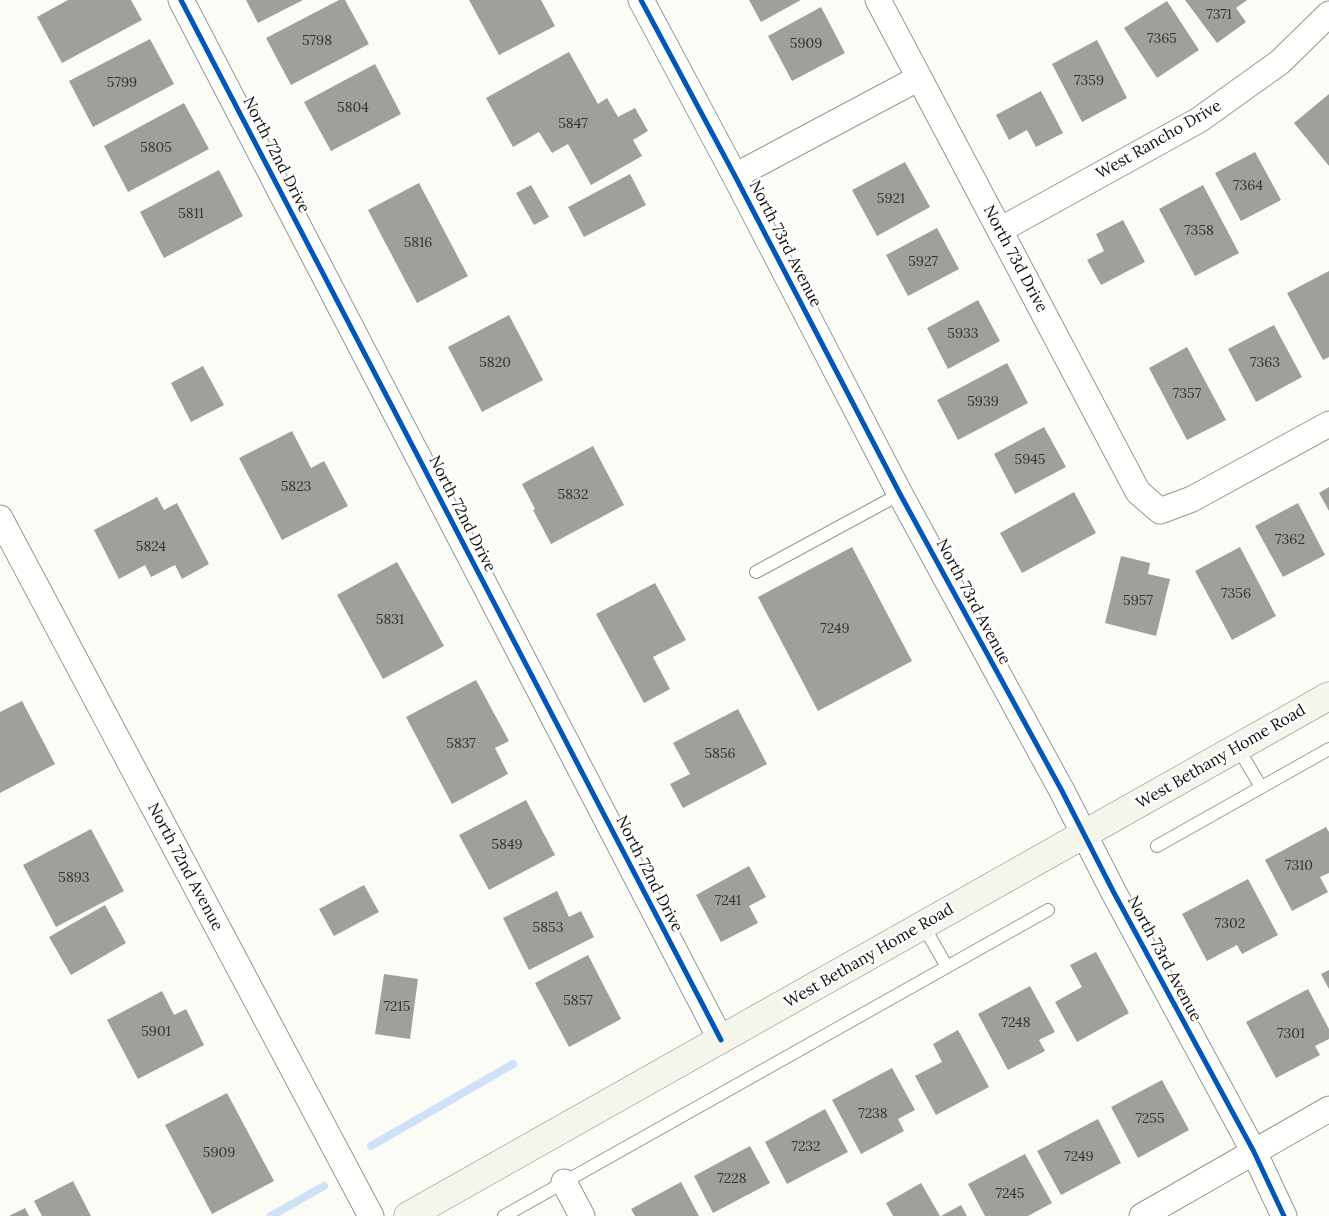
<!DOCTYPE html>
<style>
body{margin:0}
canvas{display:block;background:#fcfcf7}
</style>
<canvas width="1329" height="1216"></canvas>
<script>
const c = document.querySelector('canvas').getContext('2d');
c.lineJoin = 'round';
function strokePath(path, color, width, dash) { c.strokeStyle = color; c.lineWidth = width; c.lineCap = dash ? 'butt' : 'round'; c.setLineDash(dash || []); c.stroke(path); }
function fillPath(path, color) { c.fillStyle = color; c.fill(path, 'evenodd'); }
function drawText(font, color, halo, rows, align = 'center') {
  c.font = font + ' Lora,serif'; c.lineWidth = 5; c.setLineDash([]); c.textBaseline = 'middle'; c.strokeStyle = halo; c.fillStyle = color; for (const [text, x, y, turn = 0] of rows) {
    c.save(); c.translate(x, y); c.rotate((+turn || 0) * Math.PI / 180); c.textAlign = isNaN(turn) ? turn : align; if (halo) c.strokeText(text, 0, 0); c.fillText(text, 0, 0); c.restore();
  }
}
const stream = new Path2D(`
 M 371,1146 L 513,1064
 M 271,1216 L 324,1186`);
const building = new Path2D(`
 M 68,0 L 131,0 L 142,20 L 62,63 L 37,17 Z
 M 246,0 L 303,0 L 258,23 Z
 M 339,0 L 345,0 L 369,44 L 291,85 L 266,38 Z
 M 469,0 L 541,0 L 555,26 L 499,55 Z
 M 749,0 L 801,0 L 761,22 Z
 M 1185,0 L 1247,0 L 1236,8 L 1246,22 L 1217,43 Z
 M 1167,1 L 1199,50 L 1157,78 L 1124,28 Z
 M 821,7 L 845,53 L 792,81 L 768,36 Z
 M 150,39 L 174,84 L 93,127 L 69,81 Z
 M 1097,40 L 1127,98 L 1082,122 L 1052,64 Z
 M 569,52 L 598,104 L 607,98 L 618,117 L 635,108 L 648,131 L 633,140 L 642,156 L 591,185 L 568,144 L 552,153 L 539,132 L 513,147 L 486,98 Z
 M 375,64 L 401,114 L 331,151 L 304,102 Z
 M 1041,91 L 1063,133 L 1036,147 L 1027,130 L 1009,140 L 996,115 Z
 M 1329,94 L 1329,166 L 1294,123 Z
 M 184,103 L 209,149 L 128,192 L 104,146 Z
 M 1255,152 L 1281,200 L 1241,221 L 1215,173 Z
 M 905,162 L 930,207 L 877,236 L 852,190 Z
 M 219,170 L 243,216 L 164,258 L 140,212 Z
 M 630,174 L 646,205 L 584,237 L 568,207 Z
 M 419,183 L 468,276 L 417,303 L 368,210 Z
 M 531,185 L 549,217 L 534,225 L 516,193 Z
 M 1203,185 L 1239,253 L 1195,276 L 1159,209 Z
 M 1123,220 L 1145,262 L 1101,285 L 1087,260 L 1104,251 L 1096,234 Z
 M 937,228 L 959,269 L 908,296 L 886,255 Z
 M 1329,271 L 1329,357 L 1323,360 L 1287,293 Z
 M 978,300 L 1000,341 L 948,369 L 927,328 Z
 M 509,315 L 543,380 L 482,412 L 448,347 Z
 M 1274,325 L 1302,377 L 1256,402 L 1228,349 Z
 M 1187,347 L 1226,420 L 1187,440 L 1149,368 Z
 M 1007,363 L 1028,403 L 958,440 L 937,400 Z
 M 203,366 L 224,405 L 191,422 L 171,383 Z
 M 1044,427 L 1066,467 L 1015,494 L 994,454 Z
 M 292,431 L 311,468 L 324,461 L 348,506 L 282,540 L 239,458 Z
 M 593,446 L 624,505 L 551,544 L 533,510 L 535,509 L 522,484 Z
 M 1329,487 L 1329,511 L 1319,493 Z
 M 1074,492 L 1096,533 L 1022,573 L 1000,533 Z
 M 157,497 L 164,510 L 177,503 L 209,564 L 182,579 L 175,565 L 151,577 L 145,565 L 119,579 L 94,530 Z
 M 1298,503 L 1325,555 L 1283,577 L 1255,526 Z
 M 852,547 L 912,661 L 818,711 L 758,597 Z
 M 1240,547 L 1276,616 L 1232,640 L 1195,571 Z
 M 1121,556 L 1150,563 L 1148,574 L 1170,579 L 1156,636 L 1105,623 Z
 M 397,562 L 444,646 L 383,679 L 337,595 Z
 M 655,583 L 686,640 L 653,657 L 670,689 L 644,703 L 596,614 Z
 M 476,680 L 509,741 L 495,748 L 508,774 L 452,804 L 406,717 Z
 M 22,701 L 55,764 L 0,793 L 0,712 Z
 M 738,709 L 767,764 L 683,808 L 670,784 L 690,774 L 673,743 Z
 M 526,800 L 555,855 L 489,890 L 459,835 Z
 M 1326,827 L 1329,832 L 1329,873 L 1320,877 L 1328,892 L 1292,911 L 1265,860 Z
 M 91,829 L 124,891 L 56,927 L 23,865 Z
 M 749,866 L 766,897 L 749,906 L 758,923 L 721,942 L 696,895 Z
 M 1248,879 L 1278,935 L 1242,954 L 1237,945 L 1207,961 L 1182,914 Z
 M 364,885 L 379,912 L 334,936 L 319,909 Z
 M 557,891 L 569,917 L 581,911 L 594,937 L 529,970 L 503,918 Z
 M 105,905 L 126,943 L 71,975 L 49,937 Z
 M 1096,952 L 1129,1013 L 1077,1042 L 1055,1002 L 1082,987 L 1070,965 Z
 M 588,955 L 621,1019 L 569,1047 L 535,983 Z
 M 1329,970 L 1329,989 L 1321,974 Z
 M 384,974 L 418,979 L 410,1039 L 375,1034 Z
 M 1030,986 L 1055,1032 L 1039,1040 L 1045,1051 L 1008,1070 L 978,1014 Z
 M 1308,989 L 1329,1029 L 1329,1039 L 1315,1046 L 1320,1055 L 1276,1078 L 1246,1022 Z
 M 162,991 L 174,1015 L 186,1009 L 204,1045 L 138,1079 L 107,1020 Z
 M 958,1030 L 989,1087 L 936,1115 L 915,1076 L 942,1062 L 933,1044 Z
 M 892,1068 L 915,1110 L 898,1119 L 904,1131 L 861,1154 L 832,1100 Z
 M 1162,1080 L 1189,1130 L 1138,1158 L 1111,1107 Z
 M 227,1093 L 274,1181 L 212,1214 L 165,1125 Z
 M 825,1109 L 848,1152 L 787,1184 L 765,1142 Z
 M 1098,1119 L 1121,1163 L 1061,1195 L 1037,1151 Z
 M 750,1146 L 770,1183 L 713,1213 L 694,1176 Z
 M 1025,1154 L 1052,1203 L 1028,1216 L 985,1216 L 968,1184 Z
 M 73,1181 L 91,1216 L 42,1216 L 34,1201 Z
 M 681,1182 L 699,1216 L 635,1216 L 631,1209 Z
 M 921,1183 L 940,1216 L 893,1216 L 886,1203 Z
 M 961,1205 L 967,1216 L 941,1216 Z
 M 25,1208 L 29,1216 L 9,1216 Z`);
const lane = new Path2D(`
 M 756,572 L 900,494
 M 1238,748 L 1261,787
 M 1157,846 L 1329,749
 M 923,925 L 947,967
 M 504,1216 L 1048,910`);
const street = new Path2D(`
 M 181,0 L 721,1040
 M 641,0 L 735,176 L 900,494 L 1062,791 L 1113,891 L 1254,1152 L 1284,1216
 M 878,0 L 1138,492 L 1160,511 L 1192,499 L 1329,424
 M 735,176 L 919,78
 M 1000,230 L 1199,120 L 1280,62 L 1329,14
 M 0,518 L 371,1216
 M 564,1182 L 582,1216
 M 1142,1216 L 1329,1109`);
const secondary = new Path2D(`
 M 408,1216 L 1329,696`);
const cycleway = new Path2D(`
 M 181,0 L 721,1040
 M 641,0 L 735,176 L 900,494 L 1062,791 L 1113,891 L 1254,1152 L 1284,1216`);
const numberNames = [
 ["7371",1219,15],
 ["7365",1162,39],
 ["5798",317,41],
 ["5909",806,44],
 ["7359",1089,81],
 ["5799",122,83],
 ["5804",353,108],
 ["5847",573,124],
 ["5805",156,148],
 ["7364",1248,186],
 ["5921",891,199],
 ["5811",191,214],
 ["7358",1199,231],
 ["5816",418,243],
 ["5927",923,262],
 ["5933",963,334],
 ["5820",495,363],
 ["7363",1265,363],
 ["7357",1187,394],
 ["5939",983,402],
 ["5945",1030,460],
 ["5823",296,487],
 ["5832",573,495],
 ["7362",1290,540],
 ["5824",151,547],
 ["7356",1236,594],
 ["5957",1138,601],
 ["5831",390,620],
 ["7249",835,629],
 ["5837",461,744],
 ["5856",720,754],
 ["5849",507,845],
 ["7310",1299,866],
 ["5893",74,878],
 ["7241",728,901],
 ["7302",1230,924],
 ["5853",548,928],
 ["5857",578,1001],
 ["7215",397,1007],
 ["7248",1016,1023],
 ["5901",156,1032],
 ["7301",1291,1034],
 ["7238",873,1114],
 ["7255",1150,1119],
 ["7232",806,1147],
 ["5909",219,1153],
 ["7249",1079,1157],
 ["7228",732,1179],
 ["7245",1010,1194]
];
const streetNames = [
 ["West Rancho Drive",1159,140,-30],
 ["North 72nd Drive",276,155,63],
 ["North 73rd Avenue",785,244,63],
 ["North 73d Drive",1015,259,62],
 ["North 72nd Drive",462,514,63],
 ["North 73rd Avenue",973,602,62],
 ["West Bethany Home Road",1221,757,-30],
 ["North 72nd Avenue",185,867,62],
 ["North 72nd Drive",649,874,63],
 ["West Bethany Home Road",869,956,-30],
 ["North 73rd Avenue",1164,959,62]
];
strokePath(stream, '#cee1f6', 8);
fillPath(building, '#a09f9c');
strokePath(lane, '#969694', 14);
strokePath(street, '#969694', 27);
strokePath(secondary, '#8d8d8b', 29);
strokePath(lane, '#fffffe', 12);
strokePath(street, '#fffffe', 25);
strokePath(secondary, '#f5f5ec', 28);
strokePath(cycleway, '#0057b8', 5);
drawText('14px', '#343433', null, numberNames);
drawText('16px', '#101010', '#fff', streetNames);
</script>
